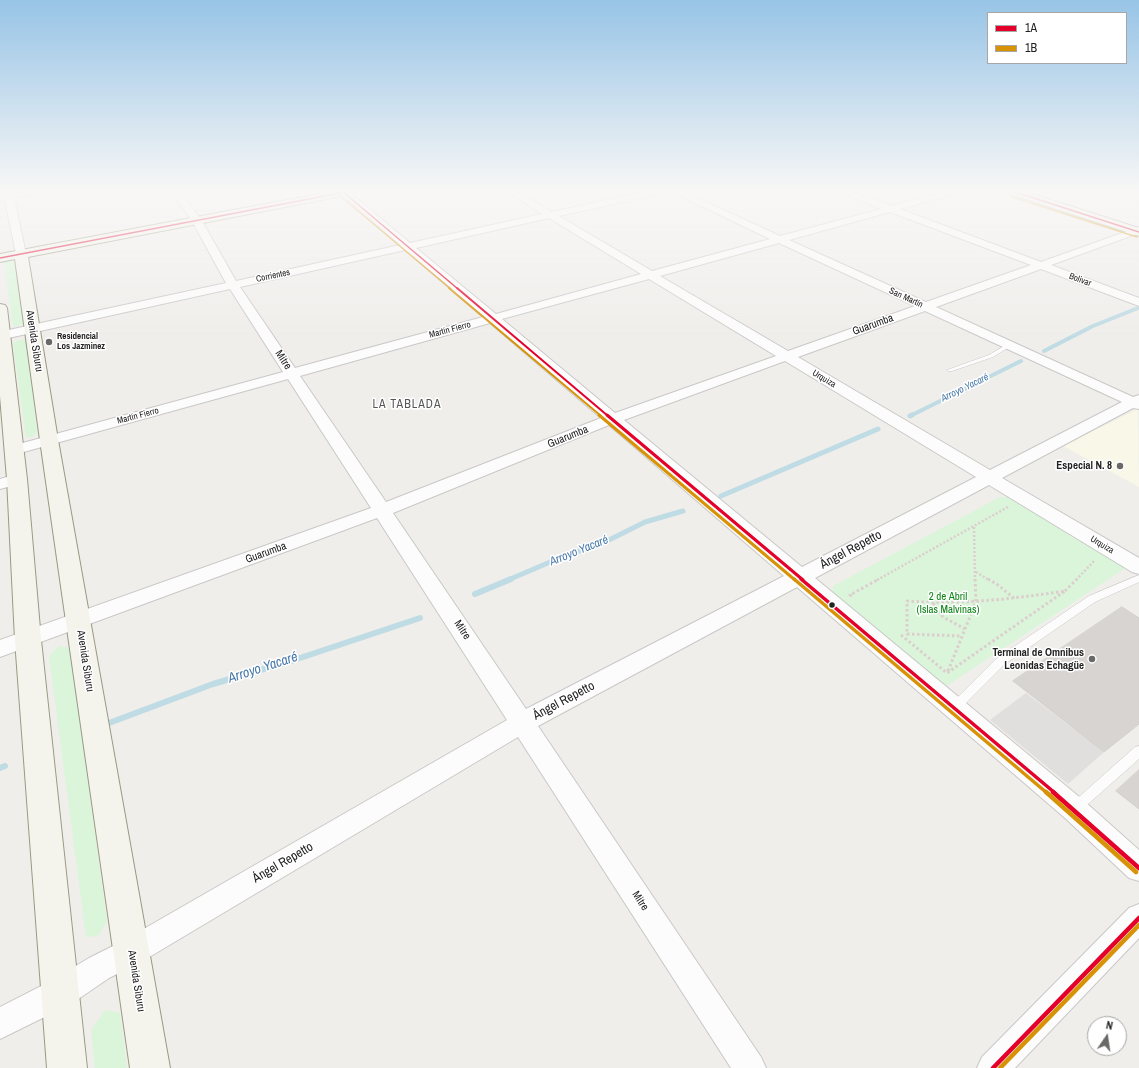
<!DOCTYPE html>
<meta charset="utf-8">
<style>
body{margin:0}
#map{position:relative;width:1139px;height:1068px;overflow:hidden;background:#f0eeeb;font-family:"Archivo Narrow",sans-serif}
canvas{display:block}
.legend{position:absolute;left:987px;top:12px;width:140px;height:52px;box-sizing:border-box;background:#fff;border:1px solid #a7a7a7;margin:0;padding:5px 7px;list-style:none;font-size:12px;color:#222}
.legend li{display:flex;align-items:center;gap:8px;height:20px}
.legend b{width:20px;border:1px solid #a7a7a7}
.north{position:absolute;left:1087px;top:1016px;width:40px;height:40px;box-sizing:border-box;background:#fff;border:1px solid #a7a7a7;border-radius:50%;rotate:13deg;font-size:11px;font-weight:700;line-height:16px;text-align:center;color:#222}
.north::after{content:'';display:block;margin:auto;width:14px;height:18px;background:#6a6968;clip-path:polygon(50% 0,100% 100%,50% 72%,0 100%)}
</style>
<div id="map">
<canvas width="1139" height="1068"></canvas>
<ul class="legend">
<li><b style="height:5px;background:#e4002b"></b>1A</li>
<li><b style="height:5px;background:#d79205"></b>1B</li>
</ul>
<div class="north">N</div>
</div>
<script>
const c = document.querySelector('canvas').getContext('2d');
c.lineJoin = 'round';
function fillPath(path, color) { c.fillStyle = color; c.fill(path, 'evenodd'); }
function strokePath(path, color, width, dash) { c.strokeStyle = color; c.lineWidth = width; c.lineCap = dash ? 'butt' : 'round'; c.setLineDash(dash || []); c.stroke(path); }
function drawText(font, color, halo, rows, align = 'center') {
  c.font = font + ' "Archivo Narrow",sans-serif'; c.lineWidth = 3; c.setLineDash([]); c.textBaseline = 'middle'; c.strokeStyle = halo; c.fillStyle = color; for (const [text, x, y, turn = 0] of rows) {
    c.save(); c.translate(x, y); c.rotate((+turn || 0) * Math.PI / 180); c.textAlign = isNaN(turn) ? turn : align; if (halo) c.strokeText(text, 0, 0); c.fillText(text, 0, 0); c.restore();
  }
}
const education = new Path2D(`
 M 1138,409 L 1139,487 L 1063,446 Z`);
const park = new Path2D(`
 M 9,261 L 15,261 L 23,323 L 18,326 L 13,326 L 4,263 Z
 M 19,340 L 26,340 L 37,433 L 32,437 L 26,437 L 13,343 Z
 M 1000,497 L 1011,497 L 1130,565 L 942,689 L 833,598 L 833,586 Z
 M 59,646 L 70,648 L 107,922 L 98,936 L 86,937 L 49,656 Z
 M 105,1010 L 120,1013 L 127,1068 L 95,1068 L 91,1030 Z`);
const parking = new Path2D(`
 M 1026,693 L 1104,752 L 1068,784 L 990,720 Z`);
const streamFar2 = new Path2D(`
 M 1044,351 L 1093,326 L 1138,308
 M 910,416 L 1021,361`);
const streamFar1 = new Path2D(`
 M 910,416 L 912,415
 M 721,496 L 878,429
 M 508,580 L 569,554 L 597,546 L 645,522 L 683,511`);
const stream = new Path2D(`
 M 475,594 L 511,579
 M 109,723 L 213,684 L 294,660 L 420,618
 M 0,768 L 5,766`);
const building = new Path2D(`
 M 1122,607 L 1139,618 L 1139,724 L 1104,752 L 1013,681 Z
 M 1139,770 L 1139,809 L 1116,791 Z`);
const pathFar1 = new Path2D(`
 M 974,527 L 975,580
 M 976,572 L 989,580
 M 877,580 L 1008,507
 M 1076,580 L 1094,561`);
const path = new Path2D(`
 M 988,579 L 998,585 L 1015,599
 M 1065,591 L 1077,579
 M 852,596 L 850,595 L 879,579
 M 933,603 L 943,617 L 965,629
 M 901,635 L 947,673 L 1065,591 C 1012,599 960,605 907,601 L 907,634 L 962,636
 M 948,671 L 976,602 L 975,579`);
const service = new Path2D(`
 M 1009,343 L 1012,345 L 1011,346 L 993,357 L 952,371 L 948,371 L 947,370 L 989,355 Z
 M 1139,575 L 1139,582 L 1095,602 L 1005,664 L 958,711 L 954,713 L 950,711 L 948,708 L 950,705 L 997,658 L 1089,596 Z
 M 1139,746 L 1139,759 L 1079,812 L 1075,814 L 1071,812 L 1069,808 L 1071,804 L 1135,747 Z`);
const minor = new Path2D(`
 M 4,191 L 12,191 L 13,193 L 26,191 L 48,191 L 44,194 L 14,198 L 26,254 L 25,256 L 17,256 L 16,254 L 5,200 L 0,201 L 0,195 L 4,195 Z
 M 171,191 L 180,191 L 202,221 L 236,281 L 400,245 L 338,191 L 348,191 L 410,243 L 542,214 L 506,191 L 517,191 L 552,212 L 647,191 L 664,191 L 660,194 L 559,216 L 652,271 L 770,239 L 670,191 L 682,191 L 780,236 L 881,209 L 838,191 L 851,191 L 891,206 L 945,191 L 960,191 L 959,193 L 900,209 L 1041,262 L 1139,227 L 1139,233 L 1051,265 L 1139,298 L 1139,306 L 1041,269 L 936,307 L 1133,397 L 1139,395 L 1139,409 L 1133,408 L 1002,478 L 1139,558 L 1139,574 L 1132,572 L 989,485 L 815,578 L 1083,800 L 1139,850 L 1139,881 L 1129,878 L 1065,818 L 797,587 L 538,726 L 761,1057 L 766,1068 L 731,1068 L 518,737 L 141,962 L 109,978 L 71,1004 L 0,1039 L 0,1007 L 49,982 L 89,958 L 121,942 L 507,720 L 377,518 L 0,657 L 0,640 L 371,508 L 288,379 L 20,453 L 14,455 L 8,453 L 6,450 L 8,447 L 283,372 L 230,289 L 4,339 L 0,338 L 0,332 L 4,331 L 226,283 L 192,221 ZM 890,212 L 1031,265 L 926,302 L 789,240 ZM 549,218 L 641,274 L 496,314 L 416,248 ZM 779,243 L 915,306 L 788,351 L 660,276 ZM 405,250 L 483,317 L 295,368 L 240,287 ZM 649,279 L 776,356 L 615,413 L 502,319 ZM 925,311 L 1122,402 L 990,470 L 798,357 ZM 490,323 L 601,418 L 386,502 L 300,376 ZM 785,361 L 976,477 L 802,567 L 624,420 ZM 609,425 L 784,576 L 526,709 L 393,513 Z
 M 17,474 L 23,475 L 25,479 L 23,483 L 0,489 L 0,479 Z
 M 1139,904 L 1139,938 L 1015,1068 L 977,1068 L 982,1057 L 1129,908 Z`);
const secondary = new Path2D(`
 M 334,191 L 357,191 L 352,194 L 28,257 L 58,440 L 170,1068 L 130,1068 L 40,440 L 15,259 L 0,262 L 0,254 Z
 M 1006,191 L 1023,191 L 1139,228 L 1139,236 L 1007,193 Z
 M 0,304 L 5,305 L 7,308 L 27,479 L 41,640 L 87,1068 L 47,1068 L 15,640 L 7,479 L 0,396 Z`);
const bus1Far4 = new Path2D(`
 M 342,191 L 458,289
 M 1012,191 L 1139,232
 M 0,258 L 351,191`);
const bus1Far3 = new Path2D(`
 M 457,288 L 608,416`);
const bus1Far2 = new Path2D(`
 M 607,415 L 803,580`);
const bus1Far1 = new Path2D(`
 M 801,579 L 1055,793`);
const bus1 = new Path2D(`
 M 1053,792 L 1139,868
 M 993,1068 L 1139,918`);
const bus2Far4 = new Path2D(`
 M 339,195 L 451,289
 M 1009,196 L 1137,237`);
const bus2Far3 = new Path2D(`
 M 449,288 L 601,416`);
const bus2Far2 = new Path2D(`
 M 599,415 L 795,580`);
const bus2Far1 = new Path2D(`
 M 794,579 L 1047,793`);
const bus2 = new Path2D(`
 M 1046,792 L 1136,872
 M 1000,1068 L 1139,925`);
const markers = [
 [49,342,4,"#6a6968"],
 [1120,466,4,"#6a6968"],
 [832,605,3.5,"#222"],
 [1092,659,4,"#6a6968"]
];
const farStreetnames = [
 ["Corrientes",273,276,-12],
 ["Bolivar",1080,280,20],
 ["San Martín",906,298,25],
 ["Martín Fierro",450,330,-15],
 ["Urquiza",824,379,31],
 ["Martín Fierro",138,416,-15],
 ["Urquiza",1102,545,31]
];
const farPoinames = [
 ["Residencial",57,337],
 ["Los Jazminez",57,347]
];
const farWaternames = [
 ["Arroyo Yacaré",965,388,-26]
];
const streetNames = [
 ["Guarumba",873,325,-20],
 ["Avenida Siburu",34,341,81],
 ["Mitre",283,360,57],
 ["Guarumba",568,437,-22],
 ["Guarumba",266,553,-20],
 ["Mitre",462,630,57],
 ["Avenida Siburu",85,661,81],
 ["Mitre",640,901,57],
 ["Avenida Siburu",136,981,81]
];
const poiNames = [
 ["Especial N. 8",1112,466],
 ["Terminal de Omnibus",1084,653],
 ["Leonidas Echagüe",1084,666]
];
const parkNames = [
 ["2 de Abril",948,597],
 ["(Islas Malvinas)",948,610]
];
const neighbourhoodNames = [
 ["LA TABLADA",407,405]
];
const waterNames = [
 ["Arroyo Yacaré",579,551,-22]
];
const nearStreetnames = [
 ["Ángel Repetto",851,550,-28],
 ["Ángel Repetto",564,701,-28],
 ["Ángel Repetto",283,863,-30]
];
const nearWaternames = [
 ["Arroyo Yacaré",263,668,-18]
];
fillPath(education, '#f8f7e8');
fillPath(park, '#daf5da');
fillPath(parking, '#e0dfde');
strokePath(streamFar2, '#bfdbe3', 4);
strokePath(streamFar1, '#bfdbe3', 5);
strokePath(stream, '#bfdbe3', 6);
fillPath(building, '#d7d4d2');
strokePath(building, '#d3d0cc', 1);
strokePath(service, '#c9c8c7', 1);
strokePath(minor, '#c9c8c7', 2);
strokePath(secondary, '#999a82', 2);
strokePath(pathFar1, '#dccecd', 2.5, [2, 2]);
strokePath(path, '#dccecd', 3, [2.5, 2.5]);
fillPath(service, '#fdfcfc');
fillPath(minor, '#fdfcfc');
fillPath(secondary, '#f4f4ed');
strokePath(bus1Far4, '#e4002b', 1.5);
strokePath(bus1Far3, '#e4002b', 2);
strokePath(bus1Far2, '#e4002b', 3);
strokePath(bus1Far1, '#e4002b', 3.5);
strokePath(bus1, '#e4002b', 4.5);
strokePath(bus2Far4, '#d79205', 1.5);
strokePath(bus2Far3, '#d79205', 2);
strokePath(bus2Far2, '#d79205', 3);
strokePath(bus2Far1, '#d79205', 3.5);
strokePath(bus2, '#d79205', 4.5);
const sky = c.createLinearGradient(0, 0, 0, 341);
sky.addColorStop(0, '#97c4e6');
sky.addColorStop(0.56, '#f8f7f6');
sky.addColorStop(1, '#f8f7f600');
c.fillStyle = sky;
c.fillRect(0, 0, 1139, 341);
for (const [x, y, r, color] of markers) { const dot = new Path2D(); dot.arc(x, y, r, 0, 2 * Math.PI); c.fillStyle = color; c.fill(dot); strokePath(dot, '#fff', 1.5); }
drawText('9px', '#222', '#fff', farStreetnames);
drawText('bold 9px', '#222', '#fff', farPoinames, 'left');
drawText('italic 10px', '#4a7aab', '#fff', farWaternames);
drawText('11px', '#222', '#fff', streetNames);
drawText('bold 11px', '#222', '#fff', poiNames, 'right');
drawText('11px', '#0c8416', '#fff', parkNames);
c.letterSpacing = '1px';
drawText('12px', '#555', '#fff', neighbourhoodNames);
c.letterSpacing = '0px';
drawText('italic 12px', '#4a7aab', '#fff', waterNames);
drawText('13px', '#222', '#fff', nearStreetnames);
drawText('italic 14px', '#4a7aab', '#fff', nearWaternames);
</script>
